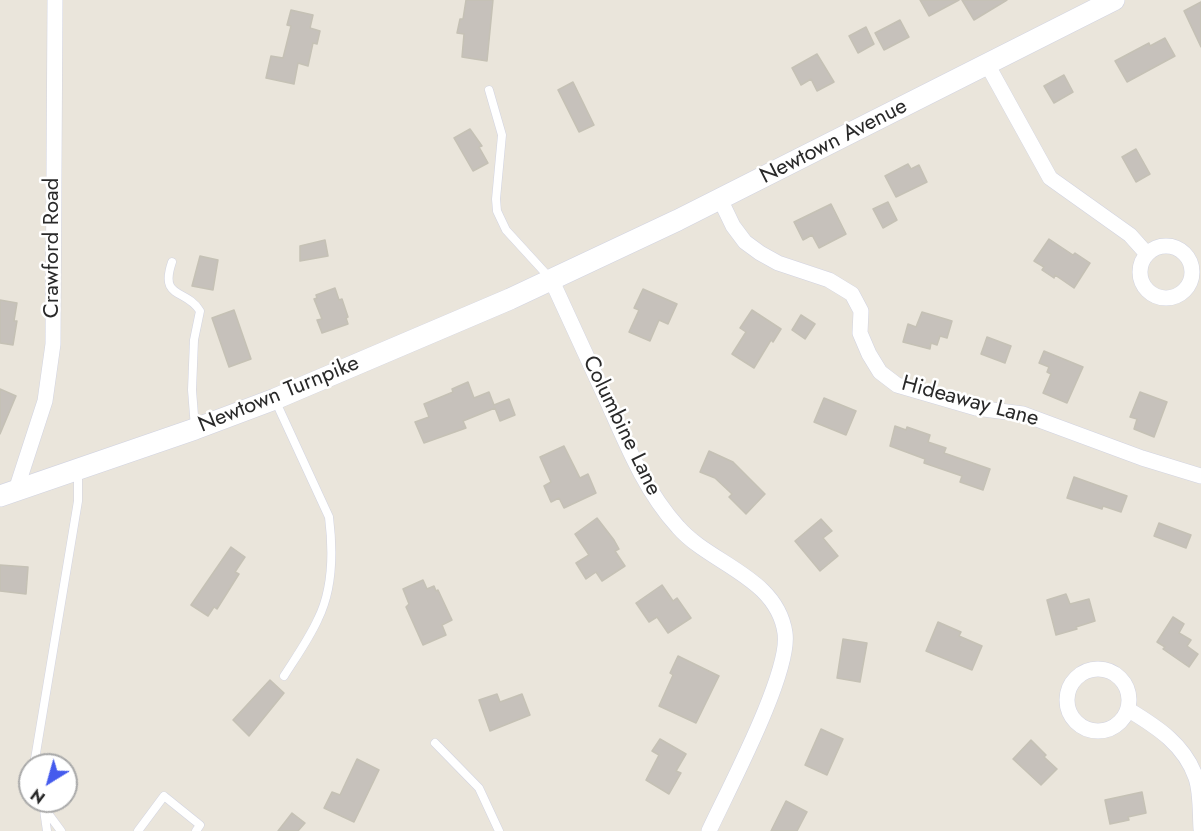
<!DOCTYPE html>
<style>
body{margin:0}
#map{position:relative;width:1201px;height:831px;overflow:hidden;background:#eae5db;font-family:Jost,sans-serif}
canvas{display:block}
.north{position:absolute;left:18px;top:753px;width:60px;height:60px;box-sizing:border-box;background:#fff;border:2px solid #a9a9a9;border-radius:50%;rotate:217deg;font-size:16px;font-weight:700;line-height:24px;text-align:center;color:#292929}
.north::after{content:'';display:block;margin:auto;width:21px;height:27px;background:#455bed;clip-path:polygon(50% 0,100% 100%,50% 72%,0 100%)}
</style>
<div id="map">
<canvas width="1201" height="831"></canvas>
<div class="north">N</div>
</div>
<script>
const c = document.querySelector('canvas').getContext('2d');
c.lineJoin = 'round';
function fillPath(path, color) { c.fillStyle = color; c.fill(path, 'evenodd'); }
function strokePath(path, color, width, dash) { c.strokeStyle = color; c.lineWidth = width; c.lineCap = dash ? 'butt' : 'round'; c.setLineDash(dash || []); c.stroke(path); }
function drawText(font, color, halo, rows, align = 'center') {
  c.font = font + ' Jost,sans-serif'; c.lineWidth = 5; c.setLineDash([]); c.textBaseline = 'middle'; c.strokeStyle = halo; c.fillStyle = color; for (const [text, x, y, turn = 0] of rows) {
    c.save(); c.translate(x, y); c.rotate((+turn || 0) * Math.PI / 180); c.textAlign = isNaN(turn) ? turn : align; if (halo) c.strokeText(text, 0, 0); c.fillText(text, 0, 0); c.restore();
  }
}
const building = new Path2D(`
 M 466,0 L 493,0 L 487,61 L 462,57 L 464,34 L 457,33 L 460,19 L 463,19 Z
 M 920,0 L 959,0 L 929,16 Z
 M 962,0 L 1007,0 L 974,20 Z
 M 1201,2 L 1201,47 L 1184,11 Z
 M 291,10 L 313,15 L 310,28 L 320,31 L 317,44 L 313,43 L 308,66 L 298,63 L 294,84 L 266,78 L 271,56 L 283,58 L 291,26 L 287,25 Z
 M 900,20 L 909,37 L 884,50 L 875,33 Z
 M 866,27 L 874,44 L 858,53 L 849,36 Z
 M 1165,38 L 1175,56 L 1127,82 L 1115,61 L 1149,43 L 1150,46 Z
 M 817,54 L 834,82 L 817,91 L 811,79 L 801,85 L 792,68 Z
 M 1064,75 L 1073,92 L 1054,103 L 1044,86 Z
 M 573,82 L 594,125 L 579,132 L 558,90 Z
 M 470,129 L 482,146 L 479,147 L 488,163 L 473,171 L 454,138 Z
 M 1136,149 L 1150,174 L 1136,182 L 1122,157 Z
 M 908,164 L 911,169 L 919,165 L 927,182 L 896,197 L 885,176 Z
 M 888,202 L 897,220 L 883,228 L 873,209 Z
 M 831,204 L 846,234 L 819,248 L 812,235 L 803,240 L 794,222 Z
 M 1049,239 L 1073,255 L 1075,253 L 1090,263 L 1074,288 L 1055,275 L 1054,278 L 1042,270 L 1044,267 L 1034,261 Z
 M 325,240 L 328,256 L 300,261 L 300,246 Z
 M 200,256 L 218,260 L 213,290 L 192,286 Z
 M 335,288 L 339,300 L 342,299 L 348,317 L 346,318 L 348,324 L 322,333 L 317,320 L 322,319 L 314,299 L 317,298 L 316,295 Z
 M 643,289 L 677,304 L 668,324 L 659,320 L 650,341 L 629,332 L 639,310 L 634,308 Z
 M 0,300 L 17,303 L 14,321 L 17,321 L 13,345 L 0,343 Z
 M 234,310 L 251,359 L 229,367 L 212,318 Z
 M 752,310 L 781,329 L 773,342 L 771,340 L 754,368 L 732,354 L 746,332 L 740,328 Z
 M 922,312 L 952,321 L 947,338 L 940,336 L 937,345 L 931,343 L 930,349 L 903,342 L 908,324 L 916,327 Z
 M 801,315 L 815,324 L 805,339 L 792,330 Z
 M 987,337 L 1011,346 L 1005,363 L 981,354 Z
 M 1044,351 L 1083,367 L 1067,403 L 1043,393 L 1051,374 L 1047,372 L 1049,367 L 1039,363 Z
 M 468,382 L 474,398 L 489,392 L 494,405 L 509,399 L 515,415 L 500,421 L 495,408 L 463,421 L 466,428 L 424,443 L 415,422 L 429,417 L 424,404 L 453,392 L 452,389 Z
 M 0,389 L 16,396 L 0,434 Z
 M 1140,392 L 1167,402 L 1154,437 L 1134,429 L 1137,419 L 1130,417 Z
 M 824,398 L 856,411 L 846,435 L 814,422 Z
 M 895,426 L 906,430 L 907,427 L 930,435 L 928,442 L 946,448 L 944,453 L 990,469 L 983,490 L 960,482 L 962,476 L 924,463 L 925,459 L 890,446 Z
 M 564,446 L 580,478 L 588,474 L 596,493 L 564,508 L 559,498 L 551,502 L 544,486 L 551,482 L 540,457 Z
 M 709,451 L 733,462 L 765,494 L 746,514 L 729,497 L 732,494 L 715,478 L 700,472 Z
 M 1074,477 L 1127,496 L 1121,512 L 1103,506 L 1102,509 L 1067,498 Z
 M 597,518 L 614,540 L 619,549 L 615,551 L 625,566 L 602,581 L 596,572 L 586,579 L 576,563 L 589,555 L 575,534 Z
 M 821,519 L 832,531 L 823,538 L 838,556 L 820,571 L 795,541 Z
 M 1159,523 L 1191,535 L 1186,548 L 1154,536 Z
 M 231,547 L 245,557 L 235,572 L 239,574 L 217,609 L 214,607 L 208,616 L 191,605 Z
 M 0,565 L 28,567 L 26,594 L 0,591 Z
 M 423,580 L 427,589 L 434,586 L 436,591 L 438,590 L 452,620 L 442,625 L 446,635 L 423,645 L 406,607 L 409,604 L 403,589 Z
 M 662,585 L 673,601 L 677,598 L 691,618 L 668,633 L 657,617 L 649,622 L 636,603 Z
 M 1066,594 L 1070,604 L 1089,599 L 1095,621 L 1076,627 L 1077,629 L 1056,635 L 1047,600 Z
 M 1173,617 L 1184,624 L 1179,633 L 1191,640 L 1187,646 L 1198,654 L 1189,667 L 1163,649 L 1165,647 L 1157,642 Z
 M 938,622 L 961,632 L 959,636 L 982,646 L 972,670 L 926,651 Z
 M 843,639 L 867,643 L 860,682 L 837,678 Z
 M 678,656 L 719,676 L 696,723 L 659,706 L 673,675 L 670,673 Z
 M 270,680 L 284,693 L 249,736 L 233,720 Z
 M 497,694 L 500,702 L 522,694 L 530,715 L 490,731 L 479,700 Z
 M 821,729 L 843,739 L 827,775 L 805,765 Z
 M 660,739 L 686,754 L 676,771 L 681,773 L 669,794 L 646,780 L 659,755 L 652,751 Z
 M 1031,740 L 1046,755 L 1044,757 L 1057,769 L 1041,785 L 1013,759 Z
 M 357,759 L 379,770 L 354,822 L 324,808 L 332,792 L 340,795 Z
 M 1142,792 L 1146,813 L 1128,817 L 1129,820 L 1110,824 L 1105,800 Z
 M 786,801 L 807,812 L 797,831 L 771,831 Z
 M 292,813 L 305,823 L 298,831 L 278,831 Z`);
const lane = new Path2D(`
 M 489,90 L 502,135 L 496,199 L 497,211 L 506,230 L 549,277
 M 172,262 C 159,300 186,288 200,311 L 194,340 L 192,390 L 195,428
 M 275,400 L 329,517 C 333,549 333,589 318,619 C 309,639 296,657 284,676
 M 435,743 L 479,788 L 499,831
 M 34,765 L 78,501 L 78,471
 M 42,801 L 44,808 L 61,831
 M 44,810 L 47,831
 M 138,831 L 164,796 L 200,825 L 196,831`);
const street = new Path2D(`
 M 987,64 L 1050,178 L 1130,235 L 1147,254
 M 720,199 L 733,226 L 745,242 L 760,253 L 778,263 L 829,280 L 852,294 L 861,311 L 860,333 L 869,354 L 880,372 L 897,385 L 976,408 L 1023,414 L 1142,458 L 1201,476
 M1140 272a26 26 0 1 1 52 0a26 26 0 1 1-52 0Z
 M 552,281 C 571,322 590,363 609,405 C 628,448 646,492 678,527 C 710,564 777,577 785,633 C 791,672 728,790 709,831
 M 16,490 L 45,401 L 53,344 L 55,0
 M1067 700a31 31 0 1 1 62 0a31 31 0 1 1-62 0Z
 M 1129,710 C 1157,727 1185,745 1196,778 C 1201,793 1200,813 1201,829`);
const secondary = new Path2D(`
 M 0,496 L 195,429 L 275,399 L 510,299 L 678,220 L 1114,0`);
const streetNames = [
 ["Newtown Avenue",834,142,-27],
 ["Crawford Road",53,248,-90],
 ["Newtown Turnpike",279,395,-22],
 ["Hideaway Lane",970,402,15],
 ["Columbine Lane",621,426,64]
];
fillPath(building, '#c6c1bb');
strokePath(building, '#c5c1b5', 1.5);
strokePath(lane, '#d1d3e1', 9);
strokePath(street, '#d1d3e1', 16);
strokePath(secondary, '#d1d3e1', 22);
strokePath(lane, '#fff', 8);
strokePath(street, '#fff', 15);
strokePath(secondary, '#fff', 21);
drawText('22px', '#292929', '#fff', streetNames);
</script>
